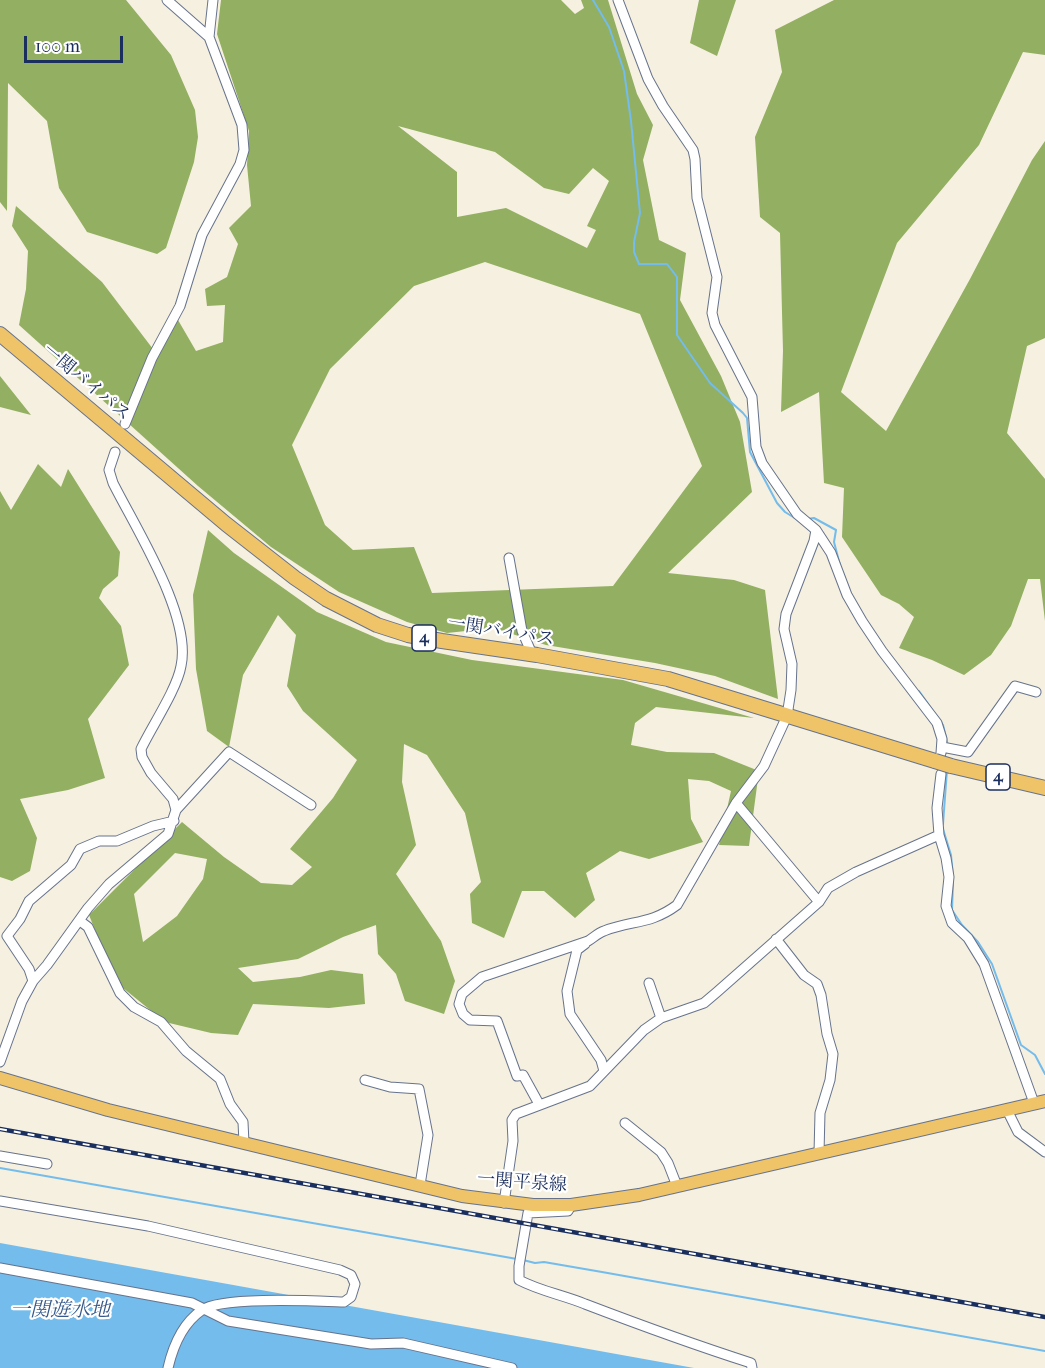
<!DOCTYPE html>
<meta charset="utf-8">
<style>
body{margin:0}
#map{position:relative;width:1045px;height:1368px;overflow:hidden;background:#f5f0e0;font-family:"IM FELL French Canon",serif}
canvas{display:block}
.scale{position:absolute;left:24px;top:36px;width:99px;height:27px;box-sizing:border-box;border:3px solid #1b2f5e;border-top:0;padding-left:8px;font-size:18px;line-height:21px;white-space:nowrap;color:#1b2f5e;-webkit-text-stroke:4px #fff;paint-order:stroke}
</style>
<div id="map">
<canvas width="1045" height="1368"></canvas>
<div class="scale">100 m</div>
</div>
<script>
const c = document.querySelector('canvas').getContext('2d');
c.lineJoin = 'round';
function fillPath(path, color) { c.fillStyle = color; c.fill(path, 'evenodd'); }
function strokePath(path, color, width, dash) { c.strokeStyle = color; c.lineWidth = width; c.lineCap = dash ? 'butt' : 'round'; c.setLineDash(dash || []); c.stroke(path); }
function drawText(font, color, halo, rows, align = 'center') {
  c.font = font + ' "IM FELL French Canon","Noto Serif JP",serif'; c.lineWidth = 4.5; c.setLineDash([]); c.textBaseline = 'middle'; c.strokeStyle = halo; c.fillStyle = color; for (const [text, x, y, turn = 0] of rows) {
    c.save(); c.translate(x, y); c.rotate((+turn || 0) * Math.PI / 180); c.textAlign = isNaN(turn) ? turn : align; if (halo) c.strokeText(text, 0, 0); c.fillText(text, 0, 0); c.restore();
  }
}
const forest = new Path2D(`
 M 0,0 L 126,0 L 171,55 L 195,110 L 198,137 L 194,162 L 166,248 L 157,254 L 87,232 L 59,188 L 47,121 L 8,83 L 7,211 L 0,202 Z
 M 221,0 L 561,0 L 575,14 L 584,8 L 581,0 L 608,0 L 637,94 L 653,125 L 643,160 L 659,240 L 686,253 L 680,300 L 721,376 L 740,422 L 752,492 L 668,573 L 734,580 L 765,590 L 778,699 L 715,676 L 655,663 L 546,645 L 494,628 L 447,633 L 407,622 L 339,592 L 271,547 L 198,486 L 19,325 L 26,289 L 28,251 L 12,226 L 16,206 L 102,282 L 156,353 L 178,320 L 196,351 L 223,342 L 225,305 L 207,306 L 205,289 L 227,277 L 238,244 L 229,228 L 251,206 L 247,165 L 249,131 L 217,34 ZM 398,126 L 495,152 L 544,188 L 569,194 L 593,168 L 609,181 L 587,226 L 596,230 L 587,248 L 506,208 L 457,217 L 457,172 ZM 485,262 L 640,314 L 702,466 L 613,586 L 432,593 L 414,547 L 353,550 L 325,525 L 292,445 L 330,369 L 414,286 Z
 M 699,0 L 736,0 L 717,56 L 690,43 Z
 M 834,0 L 1045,0 L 1045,55 L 1023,52 L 979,145 L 897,243 L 841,392 L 886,431 L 970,279 L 1032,160 L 1045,141 L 1045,338 L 1027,346 L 1007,433 L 1045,479 L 1045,621 L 1040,579 L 1028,579 L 1011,626 L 991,655 L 964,675 L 932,660 L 899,648 L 914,617 L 899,604 L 881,595 L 842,537 L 844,488 L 824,483 L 819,392 L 781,412 L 783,351 L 780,233 L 760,217 L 755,137 L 782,72 L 775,30 Z
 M 0,376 L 31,415 L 0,407 Z
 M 38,464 L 61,487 L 68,469 L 120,552 L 118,576 L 103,589 L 99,598 L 121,626 L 129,665 L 88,719 L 105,778 L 68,790 L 20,799 L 37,838 L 30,871 L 12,881 L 0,877 L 0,491 L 11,510 Z
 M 208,530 L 234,553 L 317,612 L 386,642 L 472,660 L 623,680 L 754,718 L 656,707 L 635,723 L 631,745 L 667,752 L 714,753 L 759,771 L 749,846 L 719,845 L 731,791 L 709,781 L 688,779 L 691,819 L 703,842 L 649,859 L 620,851 L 586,873 L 595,900 L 575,918 L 544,891 L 522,891 L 504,938 L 472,923 L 470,894 L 481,882 L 465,813 L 427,755 L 404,744 L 402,782 L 416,845 L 396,874 L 441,941 L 455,981 L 444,1014 L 405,1001 L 396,974 L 378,954 L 376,925 L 343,937 L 298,959 L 238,968 L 253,982 L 300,977 L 331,970 L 363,974 L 365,1004 L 329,1008 L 253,1004 L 238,1035 L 211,1033 L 165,1022 L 123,988 L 104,952 L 89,915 L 182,822 L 224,857 L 261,883 L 292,885 L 312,867 L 290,849 L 333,798 L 357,760 L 303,711 L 287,686 L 296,635 L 278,615 L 243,675 L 229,747 L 207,731 L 196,669 L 193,595 ZM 175,853 L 207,859 L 203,879 L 177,916 L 143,942 L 134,894 Z`);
const water = new Path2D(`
 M 0,1243 L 694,1368 L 0,1368 Z`);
const stream = new Path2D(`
 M 593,0 L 609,27 L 624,71 L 631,121 L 640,213 L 634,242 L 634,252 L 639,264 L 667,264 L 677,277 L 677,335 L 710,383 L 743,413 L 747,418 L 750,452 L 777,503 L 785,512 L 798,520
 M 807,519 L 814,518 L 836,530 L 834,542 L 840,565
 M 919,691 L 943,725 L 948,746
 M 943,824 L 947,770
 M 943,829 L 951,855 L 953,876
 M 953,882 L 952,910 L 962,925 L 978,942 L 992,964 L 1021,1045 L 1035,1055 L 1045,1074
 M 0,1168 L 517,1259
 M 523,1260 L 535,1263 L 544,1262 L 602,1272 L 1045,1351`);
const minor = new Path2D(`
 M 618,0 L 648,79 L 663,106 L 693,150 L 695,159 L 697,198 L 717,277 L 712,313 L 715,325 L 752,397 L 756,447 L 762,463 L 797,514 L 816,530 L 831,553 L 847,595 L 862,621 L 882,651 L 937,723 L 942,739 L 941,753
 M 209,37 L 213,0
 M 125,424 L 152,358 L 180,306 L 202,235 L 240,164 L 244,150 L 242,125 L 209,37 L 167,0
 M 509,558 L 522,631 L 532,654
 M 942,747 L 968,752 L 1015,686 L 1036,692
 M 941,774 L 937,808 L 939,835 L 946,858 L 949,877 L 946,906 L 952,923 L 968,938 L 984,964 L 1034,1103
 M 736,803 L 819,902
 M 176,810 L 229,752 L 311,805
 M 80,921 L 88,927 L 120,993 L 134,1007 L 161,1022 L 186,1051 L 220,1079 L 230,1104 L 243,1122 L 244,1143
 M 776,939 L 804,975 L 817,984 L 821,995 L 827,1034 L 833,1054 L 830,1080 L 820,1113 L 819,1153
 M 585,944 L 577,950 L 567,991 L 570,1014 L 601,1060 L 604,1071
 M 33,981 L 29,969 L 7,936 L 20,919 L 29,901 L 71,865 L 80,849 L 99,841 L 117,841 L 153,826 L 174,821
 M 649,983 L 661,1018
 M 0,1062 L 22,1001 L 33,981 L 47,965 L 88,908 L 109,884 L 168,834 L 176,810 L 173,799 L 151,773 L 142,757 L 141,749 C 152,726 177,689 181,666 C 192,616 136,529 113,483 L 109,470 L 115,452
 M 365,1080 L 390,1087 L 419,1089 L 428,1135 L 420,1185
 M 539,1104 L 523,1075 L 517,1076 L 497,1021 L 470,1020 L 463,1014 L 459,1004 L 462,994 L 482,977 L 588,941 C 593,938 598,933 604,931 C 632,920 650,925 677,905 L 736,803 L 764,766 L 787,716 L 791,690 L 792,664 L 784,629 L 786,614 L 814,541 L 816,530
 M 1007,1110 L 1018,1132 L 1045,1152
 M 625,1123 L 661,1152 L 668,1163 L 677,1186
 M 0,1156 L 47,1164
 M 0,1201 L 148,1226 L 340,1270 L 351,1275 L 355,1284 L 351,1297 L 344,1302 C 316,1301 222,1296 202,1310 C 183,1323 173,1346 168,1368
 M 504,1203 L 513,1141 L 512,1120 L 516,1114 L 590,1086 L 644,1030 L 661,1018 L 704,1003 L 717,992 L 819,902 L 828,888 L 856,872 L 939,835
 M 571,1205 L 568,1211 L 528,1213 L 519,1266 L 519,1280 C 540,1291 563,1295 585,1304 C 640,1325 695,1345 751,1363 L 752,1368
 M 0,1268 L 192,1303 L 228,1321 L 371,1344 L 403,1343 L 512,1368`);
const major = new Path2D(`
 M 0,1078 L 108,1110 L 462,1196 L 533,1205 L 571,1205 L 639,1195 L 1045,1101`);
const highway = new Path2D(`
 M 0,334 L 226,524 L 295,578 L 326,599 L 377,625 L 408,635 L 442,641 L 537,655 L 668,679 L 935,761
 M 951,766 L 1045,788`);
const rail = new Path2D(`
 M 0,1129 L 1045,1317`);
const highwayBridge = new Path2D(`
 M 935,761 L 951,766`);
const shields = [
 [424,638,24],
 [998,777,24]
];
const shieldNames = [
 ["4",424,638],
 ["4",998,777]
];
const streetNames = [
 ["一関バイパス",86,383,40],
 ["一関バイパス",501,632,9],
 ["一関平泉線",522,1183,4]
];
const waterNames = [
 ["一関遊水地",60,1311]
];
fillPath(forest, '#93af61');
fillPath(water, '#73bcec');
strokePath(stream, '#73bcec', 2);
strokePath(minor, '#67738c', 11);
strokePath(major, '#67738c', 14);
strokePath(highway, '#67738c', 16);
strokePath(minor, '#fff', 9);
strokePath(major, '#efc469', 12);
strokePath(highway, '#efc469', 14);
strokePath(rail, '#1b2f5e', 4.5);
strokePath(rail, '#fff', 2, [7]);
strokePath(highwayBridge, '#67738c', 16, []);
strokePath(highwayBridge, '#efc469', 14);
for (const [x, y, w] of shields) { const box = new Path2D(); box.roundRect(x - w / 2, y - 13, w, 26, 4.5); c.fillStyle = '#fff'; c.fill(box); strokePath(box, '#1b2f5e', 1.5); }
drawText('bold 16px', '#1b2f5e', null, shieldNames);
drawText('18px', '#1b2f5e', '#fff', streetNames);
drawText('italic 20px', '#355989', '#fff', waterNames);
</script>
